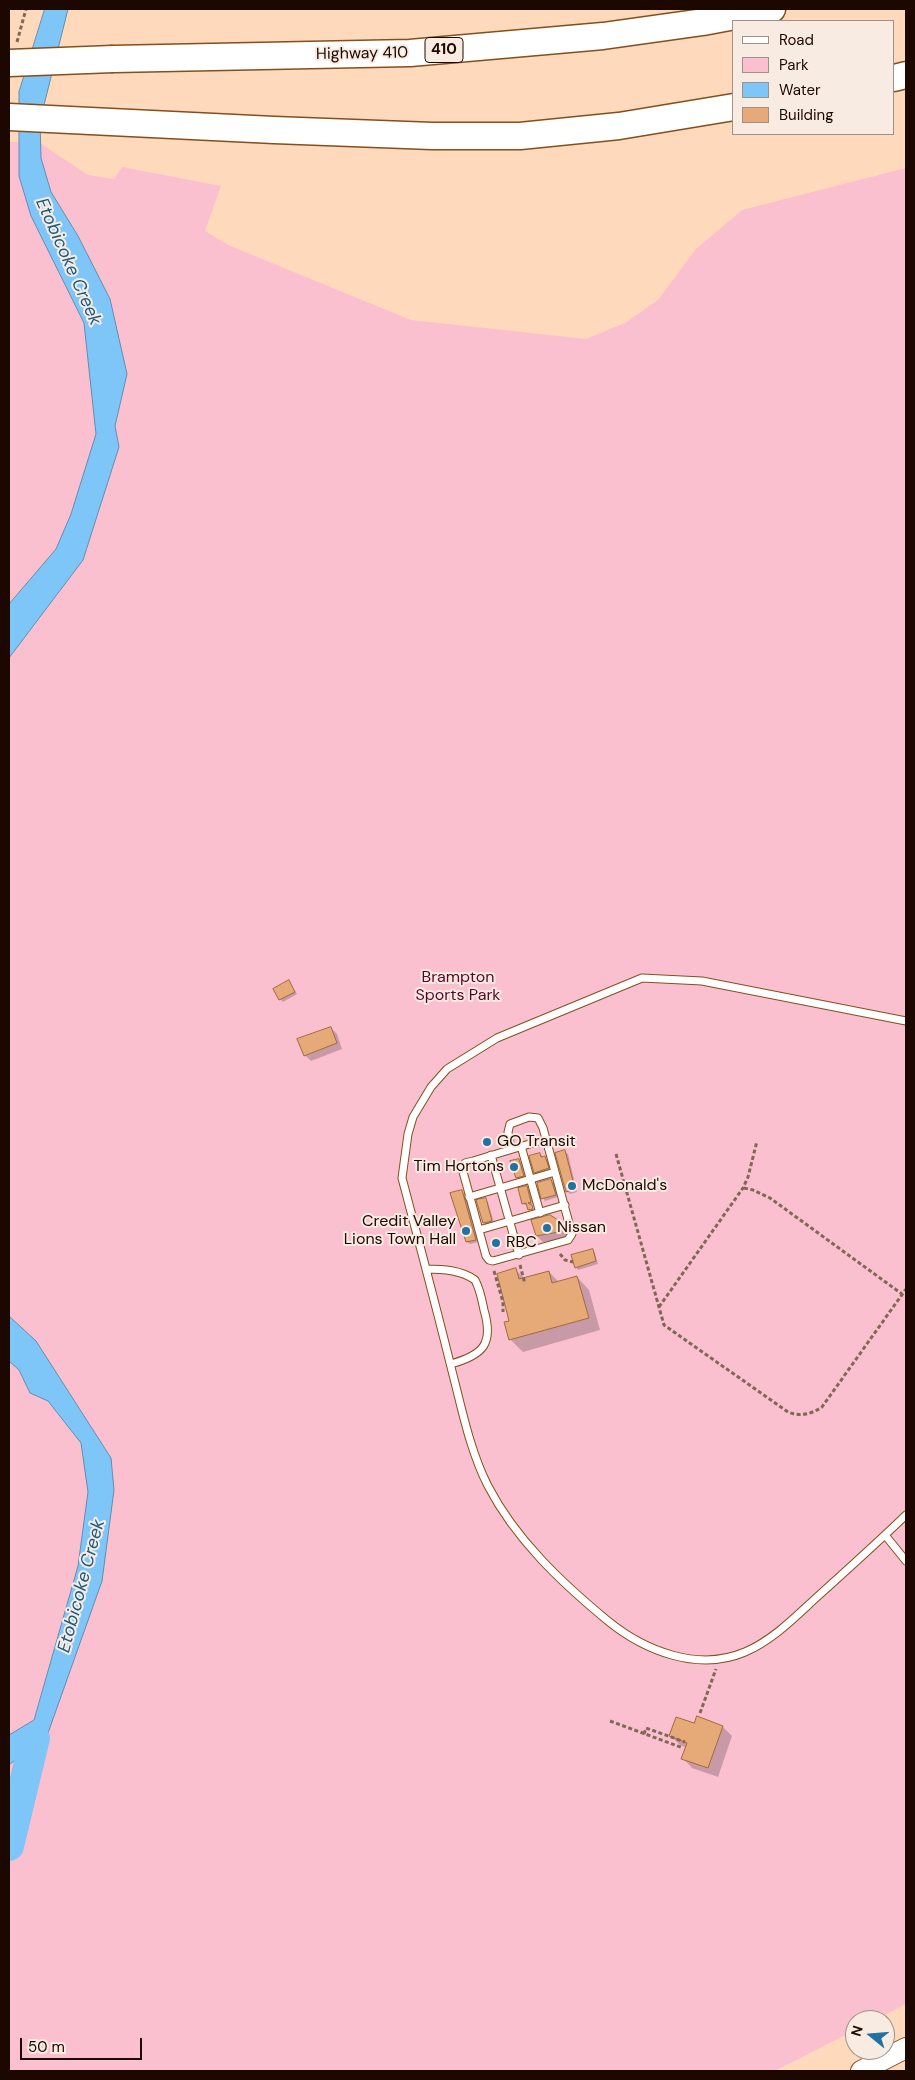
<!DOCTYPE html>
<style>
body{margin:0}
#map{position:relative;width:915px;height:2080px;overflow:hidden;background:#fed9bb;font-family:"DM Sans",sans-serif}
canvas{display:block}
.frame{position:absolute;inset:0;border:10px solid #1c0800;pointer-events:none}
.legend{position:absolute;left:732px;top:20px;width:162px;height:115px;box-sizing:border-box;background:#f8ebe1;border:1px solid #a09087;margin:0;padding:6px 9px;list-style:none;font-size:15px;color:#1c0800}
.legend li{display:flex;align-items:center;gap:10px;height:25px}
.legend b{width:25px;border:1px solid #a09087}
.north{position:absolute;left:845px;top:2010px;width:50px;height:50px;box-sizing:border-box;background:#f8ebe1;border:1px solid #a09087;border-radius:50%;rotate:287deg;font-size:14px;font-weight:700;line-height:20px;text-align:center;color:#1c0800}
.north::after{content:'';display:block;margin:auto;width:18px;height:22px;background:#2171a3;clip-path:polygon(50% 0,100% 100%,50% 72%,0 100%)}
.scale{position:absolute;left:20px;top:2038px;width:122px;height:22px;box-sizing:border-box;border:2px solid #1c0800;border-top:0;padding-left:6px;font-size:15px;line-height:18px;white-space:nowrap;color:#1c0800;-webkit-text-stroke:4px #f8ebe1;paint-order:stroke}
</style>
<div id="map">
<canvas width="915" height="2080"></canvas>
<div class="frame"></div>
<ul class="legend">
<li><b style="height:6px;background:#fff"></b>Road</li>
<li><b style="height:14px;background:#fbc0d0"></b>Park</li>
<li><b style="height:14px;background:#7fc6f8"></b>Water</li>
<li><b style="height:14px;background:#e5aa78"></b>Building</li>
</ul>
<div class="north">N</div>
<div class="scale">50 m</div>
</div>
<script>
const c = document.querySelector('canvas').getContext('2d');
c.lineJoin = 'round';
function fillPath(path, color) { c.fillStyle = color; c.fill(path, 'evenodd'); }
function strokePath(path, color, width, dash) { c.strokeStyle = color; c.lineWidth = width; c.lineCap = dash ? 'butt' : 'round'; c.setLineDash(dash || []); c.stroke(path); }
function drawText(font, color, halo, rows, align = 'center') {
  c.font = font + ' "DM Sans",sans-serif'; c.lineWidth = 4; c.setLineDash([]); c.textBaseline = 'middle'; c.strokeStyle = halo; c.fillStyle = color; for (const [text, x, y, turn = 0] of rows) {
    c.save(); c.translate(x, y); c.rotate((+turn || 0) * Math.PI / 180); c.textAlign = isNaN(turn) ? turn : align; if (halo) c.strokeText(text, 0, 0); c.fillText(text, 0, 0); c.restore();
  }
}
const green = new Path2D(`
 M 9,142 L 19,142 L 19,176 L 31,216 L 84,323 L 96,434 L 71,514 L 56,549 L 9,603 Z
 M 40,143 L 88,175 L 114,179 L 122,167 L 221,186 L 205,231 L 228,245 L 411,320 L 586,339 L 625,323 L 658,300 L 696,249 L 742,210 L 906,168 L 906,2004 L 875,2020 L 855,2020 L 855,2030 L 775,2071 L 9,2071 L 9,1765 L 48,1733 L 114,1490 L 111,1458 L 36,1341 L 9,1316 L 9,658 L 83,560 L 119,447 L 115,426 L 127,374 L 78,236 L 51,192 L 40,158 Z
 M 9,1361 L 19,1370 L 30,1393 L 48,1400 L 81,1443 L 88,1492 L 78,1566 L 34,1720 L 9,1735 Z`);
const water = new Path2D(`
 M 45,9 L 68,9 L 40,121 L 41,158 L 51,192 L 78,236 L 110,299 L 127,374 L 115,426 L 119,447 L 83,560 L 9,658 L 9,604 L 56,549 L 71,514 L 96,434 L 84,323 L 31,216 L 19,176 L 19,92 Z
 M 9,1316 L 36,1341 L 111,1458 L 114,1490 L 102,1581 L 48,1733 L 9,1765 L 9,1735 L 34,1720 L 78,1566 L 88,1492 L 81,1443 L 48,1401 L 30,1393 L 19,1370 L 9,1361 Z`);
const shadow = new Path2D(`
 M 289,982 L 297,994 L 283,1002 L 280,999 Z
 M 331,1028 L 337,1034 L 342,1049 L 311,1061 L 305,1055 Z
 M 565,1152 L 568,1154 L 577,1192 L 570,1194 L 567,1191 Z
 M 540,1154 L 547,1160 L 550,1171 L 538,1175 L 535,1172 Z
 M 519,1160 L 521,1163 L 526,1178 L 520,1180 L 517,1177 Z
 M 551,1180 L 554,1183 L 558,1197 L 545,1201 L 543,1198 Z
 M 526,1187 L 529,1190 L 533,1204 L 530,1205 L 535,1211 L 532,1212 L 528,1206 L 523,1204 Z
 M 462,1191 L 465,1194 L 478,1242 L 470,1244 L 467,1242 Z
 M 486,1199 L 488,1202 L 494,1223 L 486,1225 L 484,1223 Z
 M 549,1216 L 563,1224 L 569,1230 L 565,1238 L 543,1242 L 537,1236 Z
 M 593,1250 L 595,1253 L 598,1264 L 578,1270 L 576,1267 Z
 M 516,1270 L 525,1279 L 549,1272 L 559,1282 L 577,1277 L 589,1290 L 600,1330 L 523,1352 L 511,1340 L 506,1323 L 511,1321 Z
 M 698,1718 L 723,1727 L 732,1736 L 718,1777 L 692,1768 L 683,1758 L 687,1748 L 680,1745 L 671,1736 L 695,1725 Z`);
const river = new Path2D(`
 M 9,1846 L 35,1738`);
const building = new Path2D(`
 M 289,980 L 295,992 L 279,1000 L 273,989 Z
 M 331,1027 L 337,1043 L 304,1056 L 297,1039 Z
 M 565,1150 L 575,1189 L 566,1192 L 555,1153 Z
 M 540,1153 L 541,1157 L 545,1156 L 549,1168 L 534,1173 L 529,1156 Z
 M 519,1159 L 524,1176 L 516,1178 L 510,1161 Z
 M 551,1179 L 556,1195 L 541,1199 L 537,1183 Z
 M 527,1186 L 531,1202 L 528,1203 L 532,1205 L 533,1209 L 528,1210 L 526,1203 L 522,1204 L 518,1188 Z
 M 462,1190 L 476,1240 L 466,1242 L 450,1193 Z
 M 486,1198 L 492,1221 L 483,1223 L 476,1200 Z
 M 550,1215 L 563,1223 L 559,1232 L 536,1236 L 531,1220 Z
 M 593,1249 L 596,1261 L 575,1268 L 571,1255 Z
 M 516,1268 L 519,1279 L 549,1271 L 552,1283 L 577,1276 L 589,1318 L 509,1340 L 504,1322 L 509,1321 L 497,1274 Z
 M 697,1716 L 723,1726 L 708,1768 L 681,1759 L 687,1743 L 669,1736 L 676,1717 L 694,1723 Z`);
const path = new Path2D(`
 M 17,42 L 26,9
 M 616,1154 L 664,1325 L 788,1412 C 799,1417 812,1414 822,1407 L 906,1289
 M 744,1188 L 753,1190 L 770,1198 L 902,1294
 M 560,1254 L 565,1260 L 573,1262
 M 520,1265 L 525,1284
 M 494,1271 L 503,1302 L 503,1312
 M 659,1307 L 743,1188 L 748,1177 L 757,1141
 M 700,1713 L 716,1669
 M 610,1721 L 683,1748
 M 644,1734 L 646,1728 L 685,1742`);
const lane = new Path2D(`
 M 906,1021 L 702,981 L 642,978 L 497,1038 L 447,1069 L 431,1087 L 413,1117 L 408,1134 L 402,1178 C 419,1242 436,1306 452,1371 C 462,1409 470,1451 488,1486 C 516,1540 562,1583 608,1621 C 645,1651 698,1672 745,1652 C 773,1640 795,1617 817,1597 C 847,1570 877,1543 906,1515
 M 521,1146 L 540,1213
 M 511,1149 L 508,1132 L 510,1124 L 529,1117 L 538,1118 L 543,1128 L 572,1234 L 568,1240 L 493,1261 L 489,1260 L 486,1256 L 462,1168 L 465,1163 L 473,1161 L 546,1139
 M 491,1155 L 519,1255
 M 469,1197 L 555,1172
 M 479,1230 L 565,1205
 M 426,1269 C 443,1269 461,1270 475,1280 C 480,1289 482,1300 484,1310 C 494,1344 483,1355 451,1364
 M 885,1535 L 906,1561`);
const secondary = new Path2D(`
 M 861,2071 L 906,2048`);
const highway = new Path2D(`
 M 113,59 L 410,53 L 603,36 L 703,22 L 772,9
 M 894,78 L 906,75
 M 9,117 L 274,130 L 432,136 L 520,136 L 619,126 L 734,107`);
const highwayBridge = new Path2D(`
 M 9,63 L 113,59`);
const markers = [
 [487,1142,5,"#2171a3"],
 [514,1167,5,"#2171a3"],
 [572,1186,5,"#2171a3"],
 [547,1228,5,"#2171a3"],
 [466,1231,5,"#2171a3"],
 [496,1243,5,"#2171a3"]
];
const shields = [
 [444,50,38]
];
const shieldNames = [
 ["410",444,50]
];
const streetNames = [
 ["Highway 410",362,54,-1]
];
const parkNames = [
 ["Brampton",458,978],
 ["Sports Park",458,996]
];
const poiNames = [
 ["GO Transit",497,1142],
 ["Tim Hortons",504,1167,"right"],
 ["McDonald's",582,1186],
 ["Credit Valley",456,1222,"right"],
 ["Lions Town Hall",456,1240,"right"],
 ["Nissan",557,1228],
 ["RBC",506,1243]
];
const waterNames = [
 ["Etobicoke Creek",68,262,66],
 ["Etobicoke Creek",82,1586,-75]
];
fillPath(green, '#fbc0d0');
fillPath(water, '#7fc6f8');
strokePath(water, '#618dae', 1);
fillPath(shadow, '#0003');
strokePath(river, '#7fc6f8', 30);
fillPath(building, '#e5aa78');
strokePath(building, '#a26b3a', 1);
strokePath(lane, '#844f1c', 9);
strokePath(secondary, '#844f1c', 22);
strokePath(highway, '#844f1c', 29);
strokePath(path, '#836755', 3, [4, 2.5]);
strokePath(lane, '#fff', 7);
strokePath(secondary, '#fff', 20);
strokePath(highway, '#fff', 26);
strokePath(highwayBridge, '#844f1c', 29, []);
strokePath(highwayBridge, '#fff', 26);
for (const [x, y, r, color] of markers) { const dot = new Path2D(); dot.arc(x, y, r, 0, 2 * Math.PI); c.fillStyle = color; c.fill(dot); strokePath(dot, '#f8ebe1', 2); }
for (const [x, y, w] of shields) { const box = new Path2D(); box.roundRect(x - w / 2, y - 12.5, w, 25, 4); c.fillStyle = '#f8ebe1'; c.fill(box); strokePath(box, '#1c0800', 1); }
drawText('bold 15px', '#1c0800', null, shieldNames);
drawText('16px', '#1c0800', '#f8ebe1', streetNames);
drawText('16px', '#5d002c', '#f8ebe1', parkNames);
drawText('16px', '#1c0800', '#f8ebe1', poiNames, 'left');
drawText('italic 18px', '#165b84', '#f8ebe1', waterNames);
</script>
